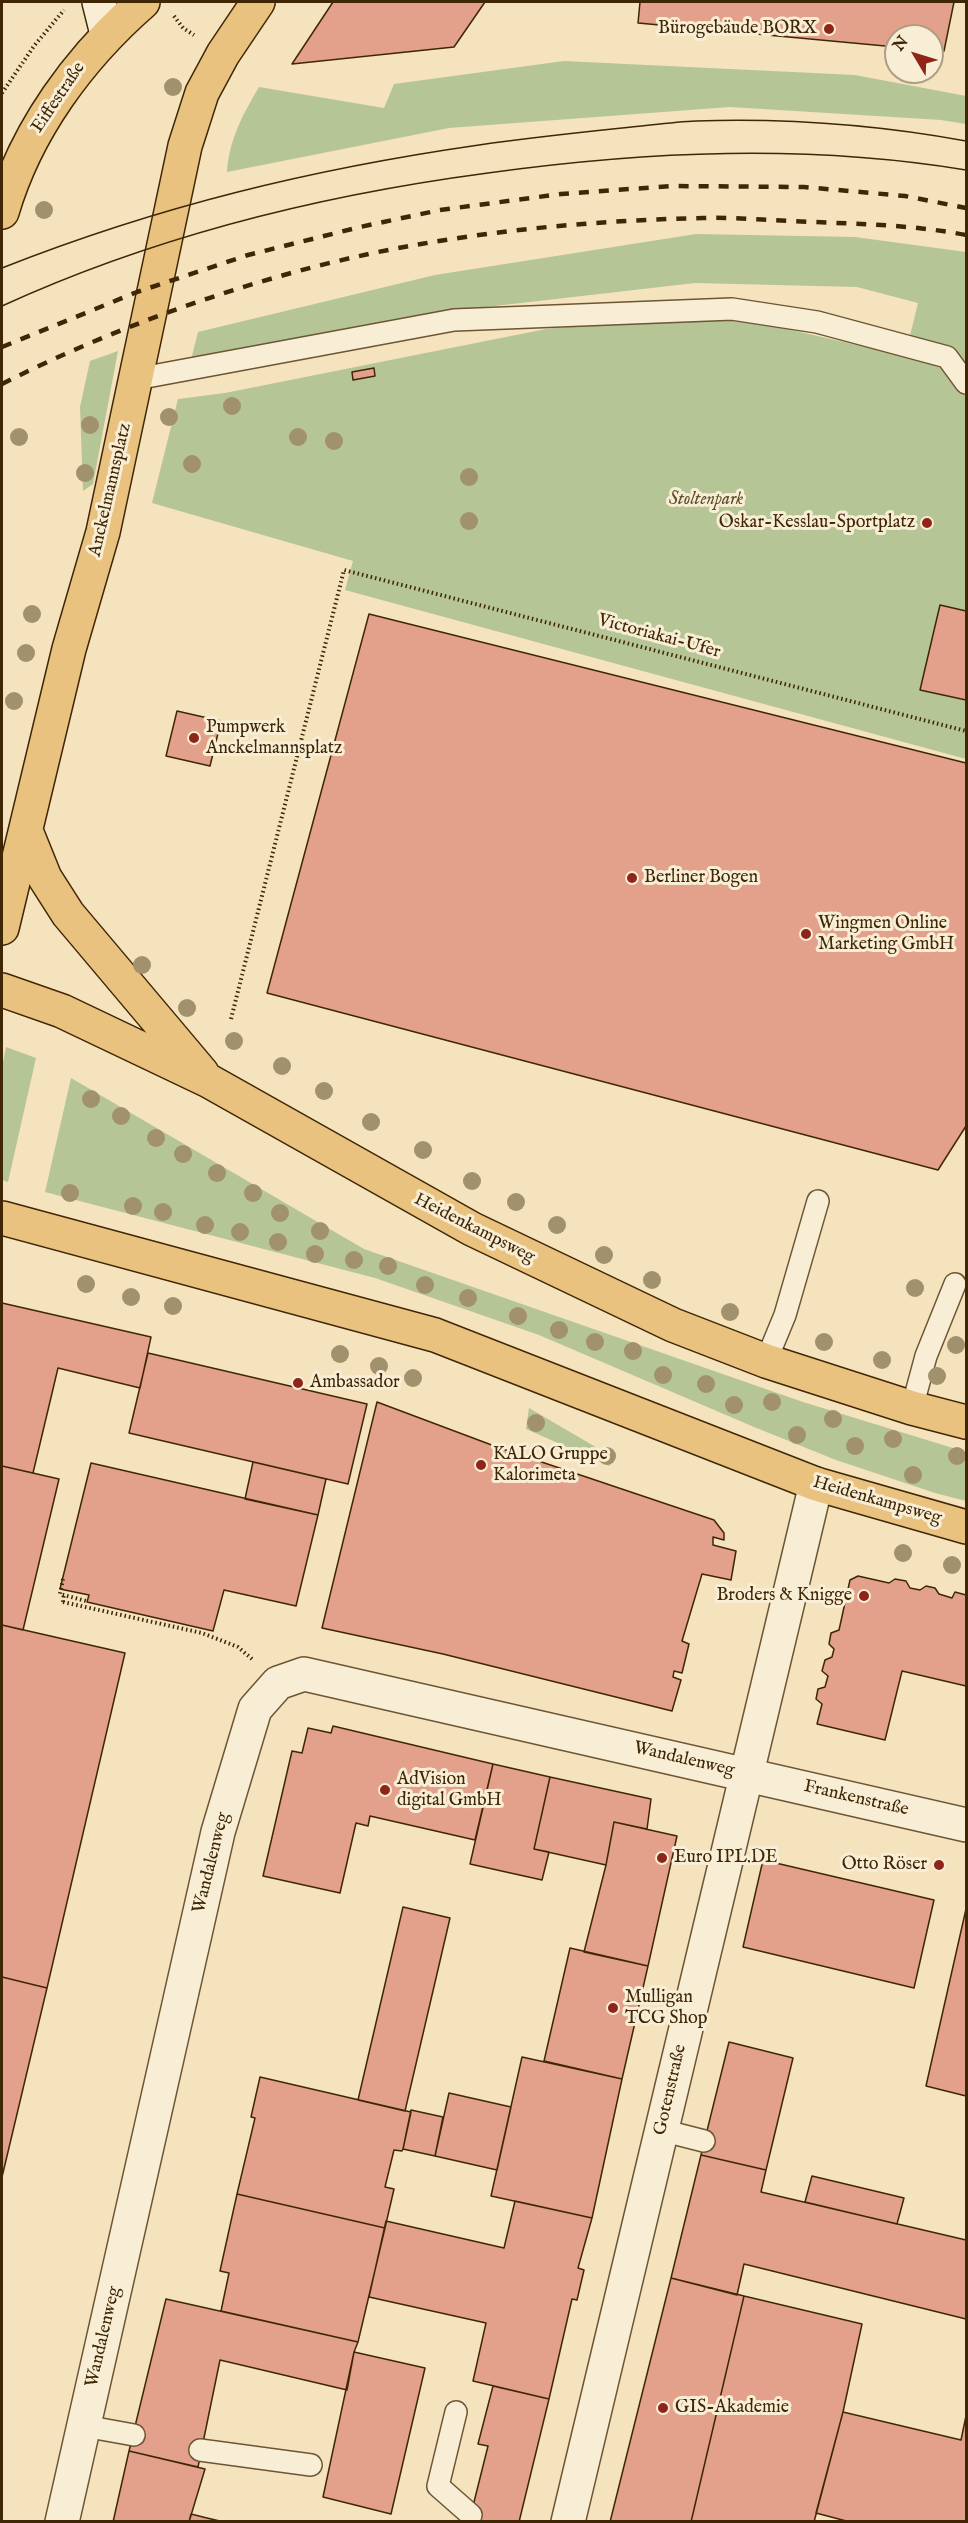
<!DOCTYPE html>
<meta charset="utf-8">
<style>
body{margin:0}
#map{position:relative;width:968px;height:2523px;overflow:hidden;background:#f5e3be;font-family:"IM FELL English",serif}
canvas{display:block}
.frame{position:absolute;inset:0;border:3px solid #3f2706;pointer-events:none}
.north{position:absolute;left:884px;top:24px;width:60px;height:60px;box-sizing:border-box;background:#f8edd5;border:2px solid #ae9e82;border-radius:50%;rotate:308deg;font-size:16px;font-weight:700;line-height:24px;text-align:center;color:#3f2706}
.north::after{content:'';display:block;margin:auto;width:21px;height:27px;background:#8f2418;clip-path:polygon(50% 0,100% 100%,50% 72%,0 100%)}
</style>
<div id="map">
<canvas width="968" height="2523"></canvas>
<div class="frame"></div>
<div class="north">N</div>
</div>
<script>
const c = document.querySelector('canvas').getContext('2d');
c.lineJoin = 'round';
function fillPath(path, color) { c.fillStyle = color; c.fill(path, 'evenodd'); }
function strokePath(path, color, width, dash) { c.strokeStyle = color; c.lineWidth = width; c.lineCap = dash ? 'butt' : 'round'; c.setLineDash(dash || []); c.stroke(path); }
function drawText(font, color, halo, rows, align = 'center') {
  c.font = font + ' "IM FELL English",serif'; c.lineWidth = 6; c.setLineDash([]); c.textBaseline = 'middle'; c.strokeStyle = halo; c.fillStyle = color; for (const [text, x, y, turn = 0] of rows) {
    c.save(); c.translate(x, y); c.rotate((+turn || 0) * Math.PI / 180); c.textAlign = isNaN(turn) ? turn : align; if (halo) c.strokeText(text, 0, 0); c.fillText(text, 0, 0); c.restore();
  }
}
const green = new Path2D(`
 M 564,61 L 855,75 L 966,96 L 966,124 L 941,120 L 730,107 L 449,128 L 227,172 C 229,140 243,114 259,87 L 384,108 L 394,84 Z
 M 696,234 L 855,237 L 966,252 L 966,759 L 345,590 L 353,561 L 152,503 L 178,399 L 225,393 L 546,329 L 654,319 L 730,316 L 905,356 L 918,303 L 857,287 L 695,283 L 434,313 L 191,360 L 198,332 L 435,275 Z
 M 118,351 L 93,484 L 83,491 L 80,407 L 90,361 Z
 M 6,1047 L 36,1058 L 8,1182 L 2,1180 L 2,1067 Z
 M 71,1078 L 364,1249 L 803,1402 L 966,1452 L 966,1501 L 935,1493 L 836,1460 L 754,1427 L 539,1335 L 375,1278 L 45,1192 Z
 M 529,1408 L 611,1456 L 610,1466 L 526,1429 Z`);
const building = new Path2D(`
 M 333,2 L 485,2 L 454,47 L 292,64 Z
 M 640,2 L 954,2 L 944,51 L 932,50 L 932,36 L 896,36 L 896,47 L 638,23 Z
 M 374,368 L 375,376 L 353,380 L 352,372 Z
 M 940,605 L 966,611 L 966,700 L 920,690 Z
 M 369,614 L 966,763 L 966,1126 L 938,1170 L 267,993 Z
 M 177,711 L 221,721 L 210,766 L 166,756 Z
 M 2,1303 L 151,1337 L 140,1388 L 58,1368 L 33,1473 L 2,1466 Z
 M 148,1353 L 367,1404 L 348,1484 L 129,1433 Z
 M 377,1402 L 497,1447 L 714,1520 L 724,1533 L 724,1540 L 713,1537 L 713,1545 L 736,1551 L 731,1580 L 702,1574 L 682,1641 L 689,1644 L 682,1673 L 674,1671 L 673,1677 L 681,1680 L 672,1711 L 443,1654 L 322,1628 Z
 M 253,1462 L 326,1479 L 318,1515 L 245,1499 Z
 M 91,1463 L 318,1515 L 296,1606 L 224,1590 L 213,1631 L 87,1602 L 89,1595 L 60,1589 Z
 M 2,1466 L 59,1479 L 23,1630 L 2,1625 Z
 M 858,1576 L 889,1583 L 895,1579 L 906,1581 L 910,1588 L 920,1590 L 926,1586 L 935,1588 L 939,1594 L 952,1598 L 955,1592 L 966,1595 L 966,1686 L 902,1671 L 885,1740 L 817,1724 L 822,1704 L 816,1699 L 818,1689 L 825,1687 L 828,1676 L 822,1671 L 825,1660 L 832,1657 L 834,1649 L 829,1644 L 831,1633 L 839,1630 L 850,1580 Z
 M 2,1625 L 125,1653 L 47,1988 L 2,1977 Z
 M 333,1726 L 493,1764 L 475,1840 L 370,1816 L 368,1826 L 356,1823 L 340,1893 L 263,1876 L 292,1751 L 302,1753 L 308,1728 L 331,1733 Z
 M 493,1764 L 550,1777 L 534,1849 L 549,1852 L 542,1880 L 470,1864 Z
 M 550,1777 L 651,1799 L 647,1829 L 614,1822 L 606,1865 L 534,1849 Z
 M 614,1822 L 677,1836 L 648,1966 L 584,1952 L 606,1865 Z
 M 763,1860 L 934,1900 L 914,1988 L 743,1947 Z
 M 403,1907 L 450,1918 L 405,2111 L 358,2100 Z
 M 966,1909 L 966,2096 L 926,2086 Z
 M 570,1948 L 648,1966 L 622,2079 L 544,2061 Z
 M 2,1977 L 47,1988 L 2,2177 Z
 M 729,2042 L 793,2058 L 766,2170 L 701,2155 Z
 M 522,2057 L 622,2079 L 592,2218 L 491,2196 Z
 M 260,2077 L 411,2112 L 403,2149 L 402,2151 L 394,2150 L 385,2187 L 394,2189 L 385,2228 L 237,2194 L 255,2118 L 251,2117 Z
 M 449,2093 L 511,2107 L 497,2170 L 435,2156 Z
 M 411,2110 L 443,2117 L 435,2156 L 403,2149 Z
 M 701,2155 L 766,2170 L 761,2192 L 966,2240 L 966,2319 L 744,2264 L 737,2295 L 671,2278 Z
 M 812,2176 L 904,2198 L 897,2224 L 805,2202 Z
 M 237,2194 L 385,2228 L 358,2342 L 221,2311 L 229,2273 L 220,2271 Z
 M 515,2201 L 592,2218 L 578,2268 L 584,2270 L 577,2300 L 572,2299 L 549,2399 L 473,2381 L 486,2323 L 369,2297 L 386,2221 L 504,2248 Z
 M 671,2278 L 744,2296 L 691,2522 L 610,2522 Z
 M 744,2296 L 862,2324 L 843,2412 L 814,2522 L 691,2522 Z
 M 166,2299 L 358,2342 L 354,2352 L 347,2390 L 220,2360 L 198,2467 L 129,2451 Z
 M 354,2352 L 425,2368 L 391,2514 L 323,2497 Z
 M 493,2386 L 549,2399 L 519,2522 L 469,2522 L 488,2446 L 478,2444 Z
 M 843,2412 L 961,2440 L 966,2416 L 966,2522 L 850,2522 L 816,2513 Z
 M 129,2451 L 205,2469 L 189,2522 L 113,2522 Z
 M 191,2514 L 207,2518 L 224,2522 L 189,2522 Z`);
const path = new Path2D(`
 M 174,16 L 183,28 L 194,35
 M 2,93 L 34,46 L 64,10
 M 231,1019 L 344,570 L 966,731
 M 63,1579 L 60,1594 L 86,1601
 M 63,1602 L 202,1633 L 238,1647 L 252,1659`);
const lane = new Path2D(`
 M 136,379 L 454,320 L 732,309 L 817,322 L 947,357 L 966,383
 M 766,1361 L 785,1315 L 818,1201
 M 912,1408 L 926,1356 L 955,1284
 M 661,2130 L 704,2141
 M 456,2412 L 438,2486 L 471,2515
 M 84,2426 L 134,2435
 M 200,2450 L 311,2465`);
const street = new Path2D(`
 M 62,2522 L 218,1832 L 255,1709 L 278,1683 L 304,1674 L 966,1825
 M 568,2522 L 816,1484`);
const secondary = new Path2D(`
 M 99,2 L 107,34`);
const primary = new Path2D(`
 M 2,212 C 26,130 79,58 143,2
 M 26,831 L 45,878 L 68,914 L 202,1073
 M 2,928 L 69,649 L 103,532 L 185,146 L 202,93 L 223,54 L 258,2
 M 2,990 L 62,1011 L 209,1081 L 472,1229 L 673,1325 L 766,1361 L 912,1408 L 966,1422
 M 2,1218 L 435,1335 L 816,1484 L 966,1527`);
const tram = new Path2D(`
 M 2,268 C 159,206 312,169 479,145 C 527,138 574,133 622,128 C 646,126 671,122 696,121 C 786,118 878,125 966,141
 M 2,306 C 155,236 321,195 488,173 C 647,151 807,144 966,170`);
const rail = new Path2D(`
 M 2,347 L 137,292 L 248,255 L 360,227 L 440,210 L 561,194 L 672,186 L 804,187 L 905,196 L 966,208
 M 2,384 C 126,321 283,267 421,244 C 513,228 609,220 703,218 C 733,217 763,220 793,221 C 852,224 909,224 966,235`);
const pathBridge = new Path2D(`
 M 63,1602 L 64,1593`);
const trees = [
 [173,87],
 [44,210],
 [232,406],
 [169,417],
 [90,425],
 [19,437],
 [298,437],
 [334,441],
 [192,464],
 [85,473],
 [469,477],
 [469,521],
 [32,614],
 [26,653],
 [14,701],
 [142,965],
 [187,1008],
 [234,1041],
 [282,1066],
 [324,1091],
 [91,1099],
 [121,1116],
 [371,1122],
 [156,1138],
 [423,1150],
 [183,1154],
 [217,1173],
 [472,1181],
 [70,1193],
 [253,1193],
 [516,1202],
 [133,1206],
 [163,1212],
 [280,1213],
 [205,1225],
 [557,1225],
 [320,1231],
 [240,1232],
 [278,1242],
 [315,1254],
 [604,1255],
 [354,1260],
 [388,1266],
 [652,1280],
 [86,1284],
 [425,1285],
 [915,1288],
 [131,1297],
 [468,1298],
 [173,1306],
 [730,1312],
 [518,1316],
 [559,1330],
 [595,1342],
 [824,1342],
 [956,1345],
 [633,1351],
 [340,1354],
 [882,1360],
 [379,1366],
 [663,1375],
 [937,1376],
 [413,1378],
 [706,1384],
 [772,1402],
 [734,1405],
 [833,1419],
 [536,1423],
 [797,1435],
 [893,1439],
 [855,1446],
 [607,1456],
 [957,1456],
 [913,1475],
 [903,1553],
 [952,1565]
];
const markers = [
 [829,29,6,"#8f2418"],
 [927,523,6,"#8f2418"],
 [194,738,6,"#8f2418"],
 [632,878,6,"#8f2418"],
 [806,934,6,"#8f2418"],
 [298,1383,6,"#8f2418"],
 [481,1465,6,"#8f2418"],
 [864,1596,6,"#8f2418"],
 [385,1790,6,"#8f2418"],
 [662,1858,6,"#8f2418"],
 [939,1865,6,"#8f2418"],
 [613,2008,6,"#8f2418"],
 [663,2408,6,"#8f2418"]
];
const poiNames = [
 ["Bürogebäude BORX",817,29,"right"],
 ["Oskar-Kesslau-Sportplatz",915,523,"right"],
 ["Pumpwerk",206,728],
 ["Anckelmannsplatz",206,749],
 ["Berliner Bogen",644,878],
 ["Wingmen Online",818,924],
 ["Marketing GmbH",818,945],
 ["Ambassador",310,1383],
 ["KALO Gruppe",493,1455],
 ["Kalorimeta",493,1476],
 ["Broders & Knigge",852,1596,"right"],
 ["AdVision",397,1780],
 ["digital GmbH",397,1801],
 ["Euro IPL.DE",674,1858],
 ["Otto Röser",927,1865,"right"],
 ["Mulligan",625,1998],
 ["TCG Shop",625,2019],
 ["GIS-Akademie",675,2408]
];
const streetNames = [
 ["Eiffestraße",59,98,-56],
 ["Anckelmannsplatz",111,490,-77],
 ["Victoriakai-Ufer",659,637,15],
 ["Heidenkampsweg",474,1229,27],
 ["Heidenkampsweg",877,1501,16],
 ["Wandalenweg",684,1760,13],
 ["Frankenstraße",856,1799,13],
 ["Wandalenweg",212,1863,-76],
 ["Gotenstraße",671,2090,-77],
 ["Wandalenweg",104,2337,-77]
];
const parkNames = [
 ["Stoltenpark",706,500]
];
fillPath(green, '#b6c596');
fillPath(building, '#e3a08a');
strokePath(building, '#3f2706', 1.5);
strokePath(lane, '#6c5634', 24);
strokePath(street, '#6c5634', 36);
strokePath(secondary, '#3f2706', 36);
strokePath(primary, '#3f2706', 36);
strokePath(path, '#3f2706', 4, [1.5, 3]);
strokePath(lane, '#f8edd5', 21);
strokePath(street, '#f8edd5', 33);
strokePath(secondary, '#f8edd5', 33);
strokePath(primary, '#eac27f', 33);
strokePath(tram, '#3f2706', 1.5);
strokePath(rail, '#3f2706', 4.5, [10, 10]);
strokePath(pathBridge, '#3f2706', 4, [1.5, 3]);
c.fillStyle = '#a1916d';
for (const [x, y] of trees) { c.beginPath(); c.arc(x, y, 9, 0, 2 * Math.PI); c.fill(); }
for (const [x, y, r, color] of markers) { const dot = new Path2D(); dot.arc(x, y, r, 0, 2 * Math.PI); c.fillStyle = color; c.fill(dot); strokePath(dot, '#f8edd5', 2); }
drawText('18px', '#3f2706', '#f8edd5', poiNames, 'left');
drawText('18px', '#3f2706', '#f8edd5', streetNames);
drawText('italic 18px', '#5d4e2a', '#f8edd5', parkNames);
</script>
